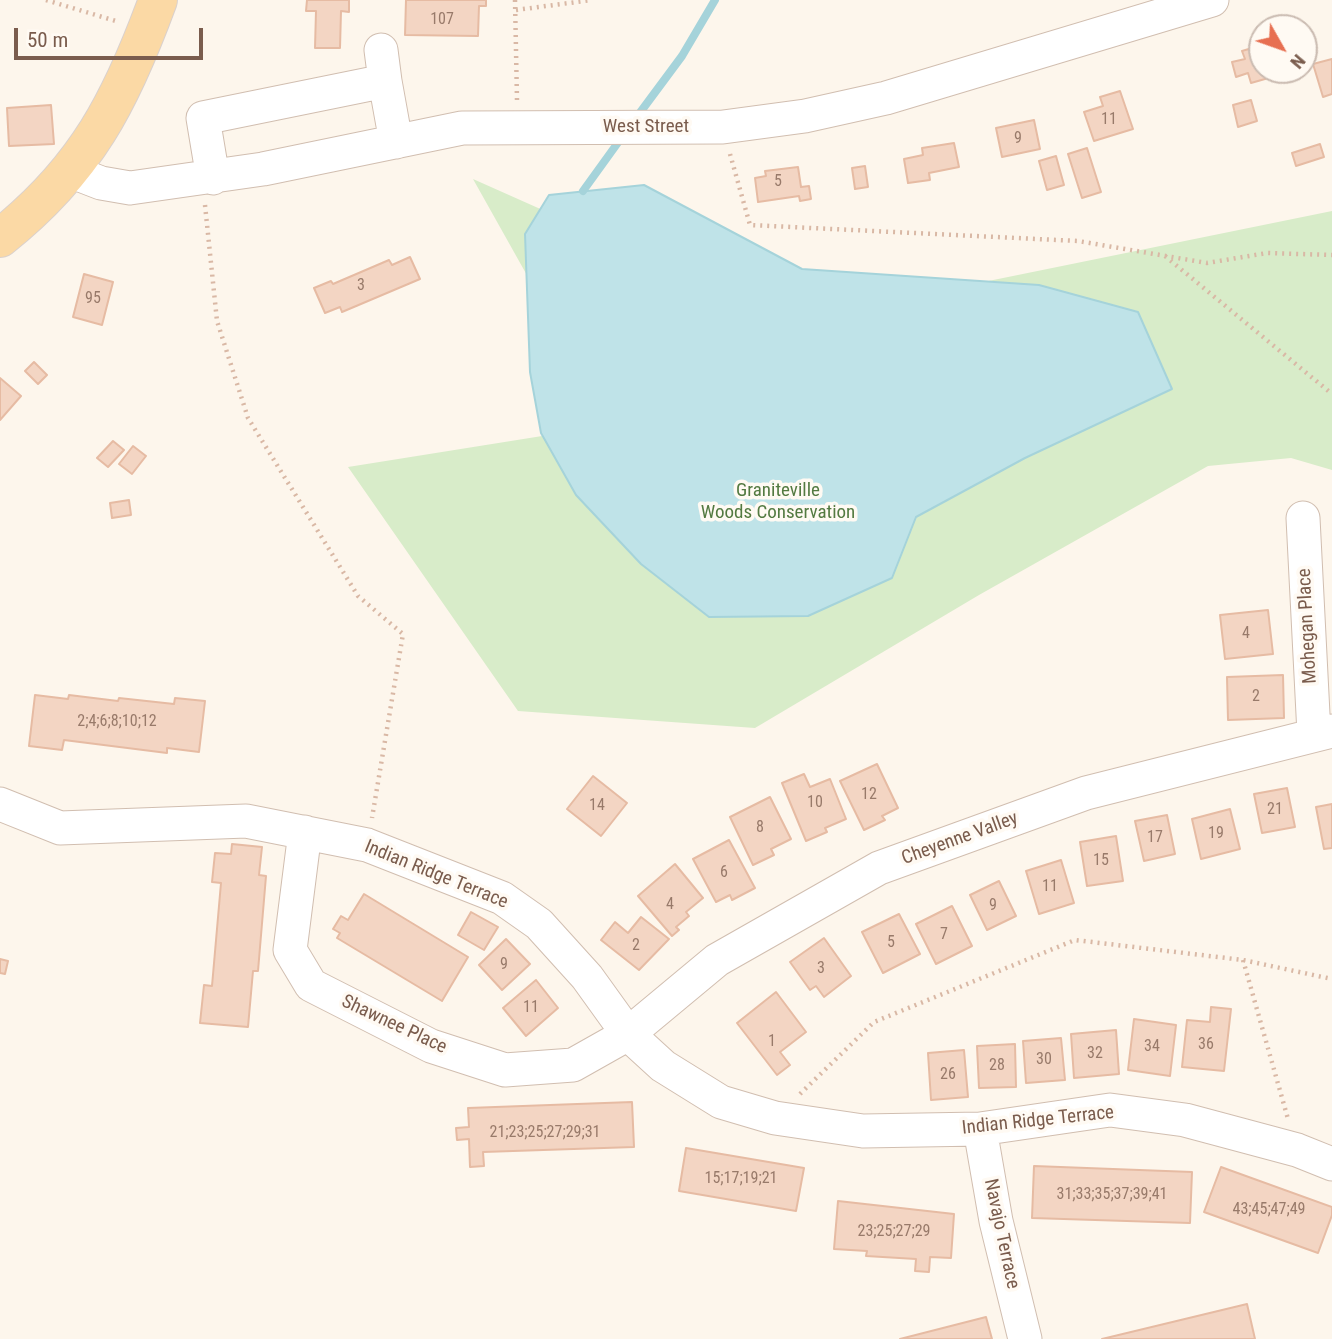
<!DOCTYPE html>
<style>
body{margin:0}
#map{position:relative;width:1332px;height:1339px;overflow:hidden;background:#fdf6ec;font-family:"Roboto Condensed",sans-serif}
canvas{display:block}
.north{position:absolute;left:1248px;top:14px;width:70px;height:70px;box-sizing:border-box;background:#fffaf3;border:2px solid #cabbb1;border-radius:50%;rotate:130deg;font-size:19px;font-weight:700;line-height:28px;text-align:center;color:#7a5c4d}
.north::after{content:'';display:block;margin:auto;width:24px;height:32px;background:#e76f51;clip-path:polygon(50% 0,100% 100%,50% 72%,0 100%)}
.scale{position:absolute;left:14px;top:28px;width:189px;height:32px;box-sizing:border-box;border:4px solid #7a5c4d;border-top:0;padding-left:9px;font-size:21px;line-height:24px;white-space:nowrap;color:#7a5c4d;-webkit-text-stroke:5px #fffaf3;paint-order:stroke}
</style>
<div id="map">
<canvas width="1332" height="1339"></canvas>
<div class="north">N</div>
<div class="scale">50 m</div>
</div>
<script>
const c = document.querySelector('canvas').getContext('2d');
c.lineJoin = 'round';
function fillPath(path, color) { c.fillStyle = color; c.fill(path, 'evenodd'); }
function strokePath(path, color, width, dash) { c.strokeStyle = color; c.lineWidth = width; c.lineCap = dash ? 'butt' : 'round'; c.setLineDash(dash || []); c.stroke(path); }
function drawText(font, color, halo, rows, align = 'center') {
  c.font = font + ' "Roboto Condensed",sans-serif'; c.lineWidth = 7; c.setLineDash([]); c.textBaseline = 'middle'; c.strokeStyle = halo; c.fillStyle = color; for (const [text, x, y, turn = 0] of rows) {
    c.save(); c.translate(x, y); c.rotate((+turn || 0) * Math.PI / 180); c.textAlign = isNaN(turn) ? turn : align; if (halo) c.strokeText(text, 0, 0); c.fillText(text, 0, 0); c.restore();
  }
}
const green = new Path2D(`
 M 473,179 L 792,321 L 1332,211 L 1332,470 L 1291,458 L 1208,466 L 979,595 L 755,728 L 518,711 L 348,467 L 611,425 Z`);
const water = new Path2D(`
 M 644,185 L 802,269 L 1039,285 L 1138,312 L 1172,389 L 1025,458 L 916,517 L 892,578 L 808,616 L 709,617 L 641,564 L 576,495 L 541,433 L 530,372 L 525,234 L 549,195 Z`);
const stream = new Path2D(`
 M 636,118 L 682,56 L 715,0
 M 583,191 L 622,137`);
const building = new Path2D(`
 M 307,0 L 349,0 L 349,12 L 341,11 L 340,48 L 315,48 L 316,11 L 306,11 Z
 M 406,0 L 486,0 L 486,6 L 479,6 L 478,36 L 405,35 Z
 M 1262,45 L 1262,70 L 1285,70 L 1286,73 L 1251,83 L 1248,73 L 1236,77 L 1232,62 L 1245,59 L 1242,51 Z
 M 1332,59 L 1332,94 L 1323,97 L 1313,64 Z
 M 1120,91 L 1133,129 L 1094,141 L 1084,112 L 1103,106 L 1100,97 Z
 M 1251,100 L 1257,121 L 1238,127 L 1233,105 Z
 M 51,105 L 54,144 L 9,146 L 7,108 Z
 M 1034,120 L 1040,149 L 1002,157 L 996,128 Z
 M 954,143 L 959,167 L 929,173 L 930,180 L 908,183 L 904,159 L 923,155 L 922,148 Z
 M 1320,144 L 1324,157 L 1296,166 L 1292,153 Z
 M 1087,148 L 1101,192 L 1082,198 L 1068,154 Z
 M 1056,156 L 1064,185 L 1047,190 L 1039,161 Z
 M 865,166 L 868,187 L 855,189 L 852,168 Z
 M 798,167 L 801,187 L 809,186 L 811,199 L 800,201 L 799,196 L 758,202 L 755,178 L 766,176 L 765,171 Z
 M 410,257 L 420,279 L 342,312 L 340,307 L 325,313 L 314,288 L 331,281 L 333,284 L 389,260 L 392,265 Z
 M 84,274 L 113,282 L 102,325 L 73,317 Z
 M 34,362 L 47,375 L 38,384 L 25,371 Z
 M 0,378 L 21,396 L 0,420 Z
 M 113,441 L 124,450 L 108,467 L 97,458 Z
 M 133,446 L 146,456 L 132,474 L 119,464 Z
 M 129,500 L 131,515 L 112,518 L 110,503 Z
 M 1268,610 L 1273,654 L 1225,659 L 1220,615 Z
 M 1283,675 L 1284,718 L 1228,720 L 1227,677 Z
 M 35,695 L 68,699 L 69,695 L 118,701 L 119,698 L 174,704 L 175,698 L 205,701 L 199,752 L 167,748 L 167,753 L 64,740 L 62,750 L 29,746 Z
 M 877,764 L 898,808 L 882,816 L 885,820 L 864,830 L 840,781 Z
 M 804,774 L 810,787 L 830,779 L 846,819 L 825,828 L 827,832 L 806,841 L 782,783 Z
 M 593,776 L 627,803 L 601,836 L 567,809 Z
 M 1287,788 L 1295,827 L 1262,833 L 1254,794 Z
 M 770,797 L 791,839 L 771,849 L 774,855 L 753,865 L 730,817 Z
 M 1332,804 L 1332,848 L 1324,849 L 1316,807 Z
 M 1230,809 L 1240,849 L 1201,859 L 1192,819 Z
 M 1167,815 L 1175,854 L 1144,861 L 1135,821 Z
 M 1116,836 L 1123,881 L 1087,886 L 1080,842 Z
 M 729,840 L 755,888 L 732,900 L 730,895 L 716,902 L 693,859 Z
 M 232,844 L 262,847 L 259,875 L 266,876 L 258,971 L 253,971 L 248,1027 L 200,1023 L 204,985 L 212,986 L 221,883 L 212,882 L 215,853 L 231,854 Z
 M 1061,860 L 1074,903 L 1039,914 L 1026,871 Z
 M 675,864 L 703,898 L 686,912 L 689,916 L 676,927 L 679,930 L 672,936 L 638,896 Z
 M 999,881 L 1016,916 L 987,930 L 970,895 Z
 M 364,894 L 468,957 L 442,1001 L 337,938 L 340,933 L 333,929 L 341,916 L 348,920 Z
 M 952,906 L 972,946 L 936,964 L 916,924 Z
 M 471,912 L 498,927 L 484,950 L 458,935 Z
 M 899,914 L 920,954 L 883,973 L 862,932 Z
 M 641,917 L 669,939 L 639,970 L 601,940 L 615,922 L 628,933 Z
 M 824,938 L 851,976 L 824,997 L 816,986 L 810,990 L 790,962 Z
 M 506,939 L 530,964 L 502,990 L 479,965 Z
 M 0,959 L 8,961 L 5,974 L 0,973 Z
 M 536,980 L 558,1008 L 526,1036 L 503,1008 Z
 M 776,992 L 806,1032 L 780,1052 L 790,1065 L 777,1075 L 737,1023 Z
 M 1211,1007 L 1231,1009 L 1224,1071 L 1182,1067 L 1187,1020 L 1210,1022 Z
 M 1134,1019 L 1176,1025 L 1170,1076 L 1128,1070 Z
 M 1116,1030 L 1119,1074 L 1074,1078 L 1071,1034 Z
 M 1061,1038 L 1065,1080 L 1026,1083 L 1023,1041 Z
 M 1015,1044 L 1016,1087 L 979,1088 L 977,1046 Z
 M 964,1050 L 968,1097 L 931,1100 L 928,1053 Z
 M 632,1102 L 634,1147 L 483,1152 L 484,1166 L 470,1167 L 469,1139 L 457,1140 L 456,1128 L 469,1127 L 468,1108 Z
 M 686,1148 L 804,1168 L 796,1211 L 679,1191 Z
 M 1034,1166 L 1192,1172 L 1190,1223 L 1032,1218 Z
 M 1221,1167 L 1332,1207 L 1332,1215 L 1318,1253 L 1204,1212 Z
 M 838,1201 L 954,1214 L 951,1258 L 930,1257 L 929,1272 L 915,1271 L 916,1259 L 866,1256 L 867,1251 L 834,1249 Z
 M 1247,1304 L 1255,1339 L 1102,1339 Z
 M 986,1317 L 992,1339 L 900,1339 Z`);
const path = new Path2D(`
 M 46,0 L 119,22
 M 515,0 L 517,100
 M 516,10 L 592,0
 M 730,154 L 750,225 L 1078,241 L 1207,263 L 1267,253 L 1332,255
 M 205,205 L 217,321 L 248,418 L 358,596 L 403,634 L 372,818
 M 1165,256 L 1332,394
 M 1243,960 L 1288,1119
 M 800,1094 L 874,1022 L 1075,940 L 1243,960 L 1332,979`);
const minor = new Path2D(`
 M 381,50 L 385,81
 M 70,171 L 101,183 L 130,188 L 263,169 L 462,128 L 723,127 L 805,116 L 886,98 L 1212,0
 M 213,178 L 203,118 L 385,81 L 396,142
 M 1303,518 L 1314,734
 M 0,804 L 60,828 L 246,821 L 367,845 L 502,898 L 539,924 L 587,977 L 628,1034 L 663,1066 L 721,1102 L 775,1118 L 863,1131 L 980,1129 L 1110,1110 L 1185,1120 L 1297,1150 L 1332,1164
 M 305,832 L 290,950 L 311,985 L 431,1046 L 505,1070 L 573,1065 L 628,1034 L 717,960 L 879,868 L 1086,793 L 1332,731
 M 980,1129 L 996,1221 L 1025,1339`);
const major = new Path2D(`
 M 0,238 C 86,170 121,101 158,0`);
const numberNames = [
 ["107",442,20],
 ["11",1109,120],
 ["9",1018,139],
 ["5",778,182],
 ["3",361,286],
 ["95",93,299],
 ["4",1246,634],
 ["2",1256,697],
 ["2;4;6;8;10;12",117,722],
 ["12",869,795],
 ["10",815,803],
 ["14",597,806],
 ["21",1275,810],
 ["8",760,828],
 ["19",1216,834],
 ["17",1155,838],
 ["15",1101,861],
 ["6",724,873],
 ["11",1050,887],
 ["4",670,905],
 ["9",993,906],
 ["7",944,935],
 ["5",891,943],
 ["2",636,946],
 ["9",504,965],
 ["3",821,969],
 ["11",531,1008],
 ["1",772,1042],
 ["36",1206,1045],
 ["34",1152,1047],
 ["32",1095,1054],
 ["30",1044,1060],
 ["28",997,1066],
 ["26",948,1075],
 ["21;23;25;27;29;31",545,1133],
 ["15;17;19;21",741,1179],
 ["31;33;35;37;39;41",1112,1195],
 ["43;45;47;49",1269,1210],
 ["23;25;27;29",894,1232]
];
const streetNames = [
 ["West Street",646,127],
 ["Mohegan Place",1308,626,-93],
 ["Cheyenne Valley",960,839,-20],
 ["Indian Ridge Terrace",436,875,22],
 ["Shawnee Place",394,1025,25],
 ["Indian Ridge Terrace",1038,1121,-6],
 ["Navajo Terrace",1001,1234,78]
];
const parkNames = [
 ["Graniteville",778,491],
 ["Woods Conservation",778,513]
];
fillPath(green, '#d8ecc9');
fillPath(water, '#bfe3e8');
strokePath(water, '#a5d3da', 2);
strokePath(stream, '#a5d3da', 8);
fillPath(building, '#f3d5c3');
strokePath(building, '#e6bba3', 2);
strokePath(minor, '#d1beb0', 35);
strokePath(major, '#dad1cd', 40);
strokePath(path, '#d9b8a5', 4.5, [2, 5]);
strokePath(minor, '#fff', 33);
strokePath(major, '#fbd9a5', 38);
drawText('16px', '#987a6a', null, numberNames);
drawText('19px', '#7a5c4d', '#fffaf3', streetNames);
drawText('19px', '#537a41', '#fffaf3', parkNames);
</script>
